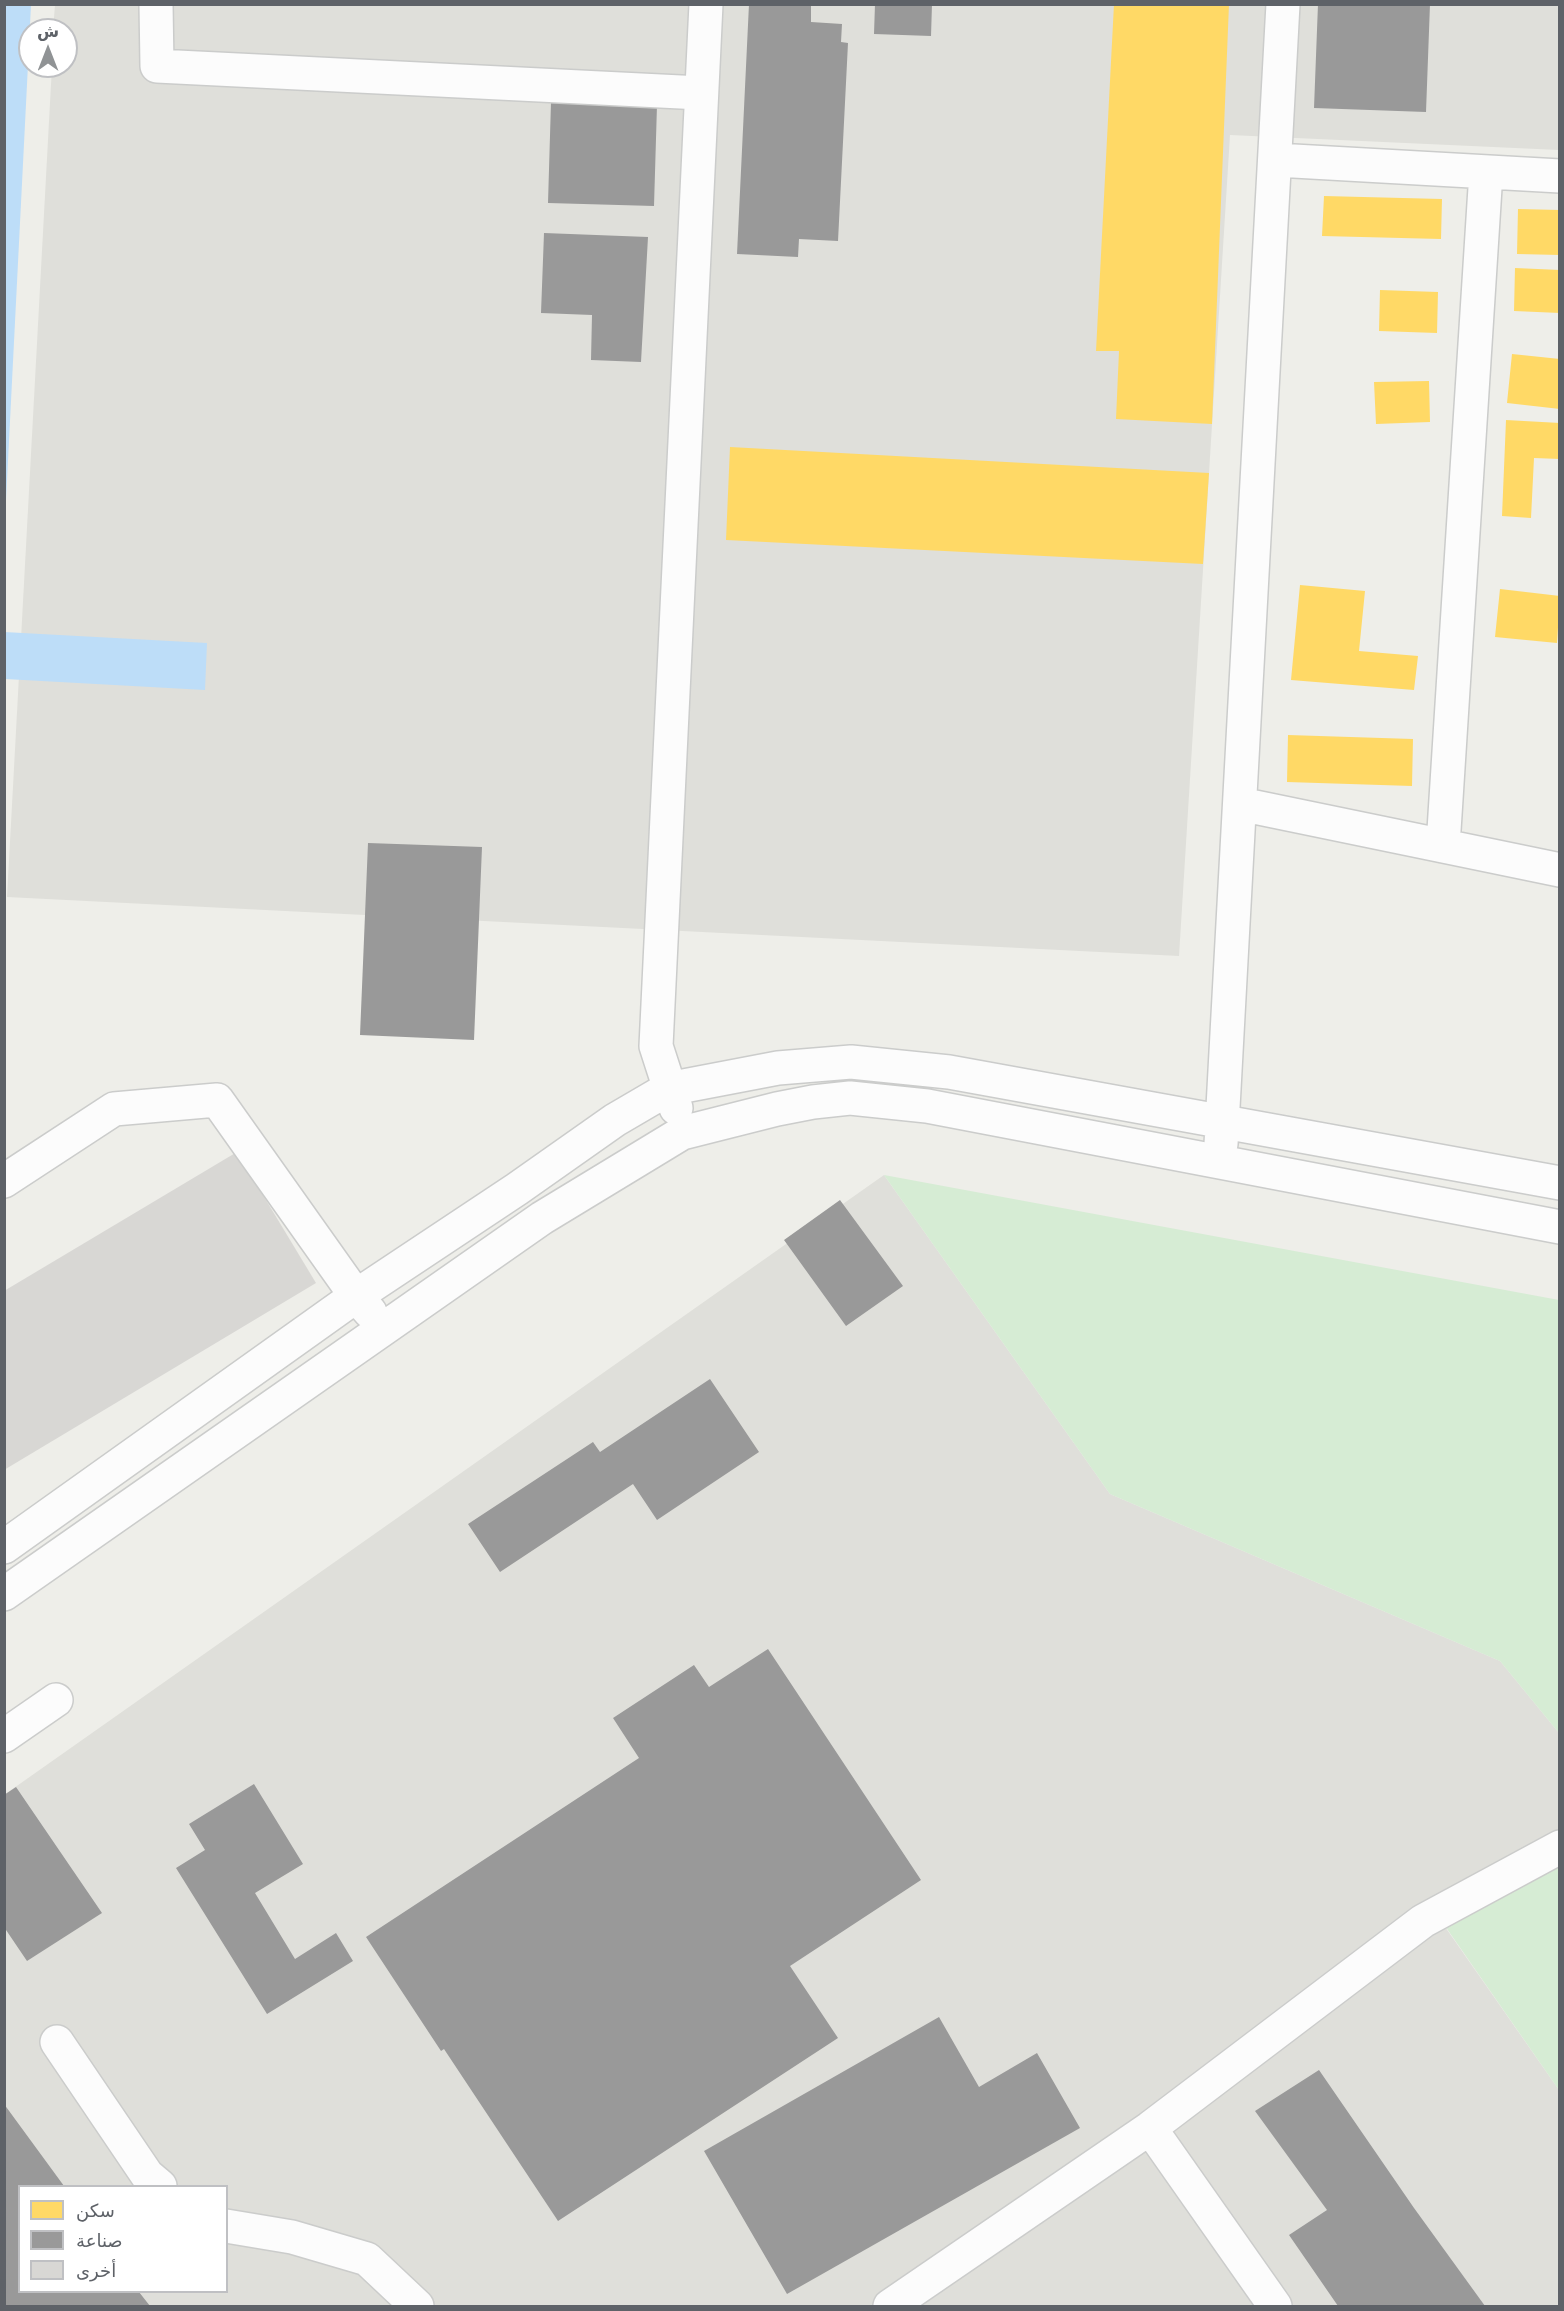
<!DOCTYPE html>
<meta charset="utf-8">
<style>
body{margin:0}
#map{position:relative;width:1564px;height:2311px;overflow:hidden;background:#eeeee9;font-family:"DejaVu Sans",Cairo,sans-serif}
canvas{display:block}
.frame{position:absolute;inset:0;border:6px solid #5e6268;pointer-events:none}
.legend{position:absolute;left:18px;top:2185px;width:210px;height:108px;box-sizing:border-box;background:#fff;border:2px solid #bfc0c3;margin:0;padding:8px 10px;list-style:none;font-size:18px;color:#5e6268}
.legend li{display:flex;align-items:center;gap:12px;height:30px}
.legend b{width:30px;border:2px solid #bfc0c3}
.north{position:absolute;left:18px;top:18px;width:60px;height:60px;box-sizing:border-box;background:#fff;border:2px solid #bfc0c3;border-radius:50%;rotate:0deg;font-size:16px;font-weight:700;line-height:24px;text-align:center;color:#5e6268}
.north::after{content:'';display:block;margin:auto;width:21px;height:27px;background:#909395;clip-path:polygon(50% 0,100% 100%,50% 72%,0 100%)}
</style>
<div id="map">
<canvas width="1564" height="2311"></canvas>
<div class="frame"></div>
<ul class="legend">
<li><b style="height:16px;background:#ffd966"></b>سكن</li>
<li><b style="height:16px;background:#999"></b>صناعة</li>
<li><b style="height:16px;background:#d8d7d4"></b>أخرى</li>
</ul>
<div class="north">ش</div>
</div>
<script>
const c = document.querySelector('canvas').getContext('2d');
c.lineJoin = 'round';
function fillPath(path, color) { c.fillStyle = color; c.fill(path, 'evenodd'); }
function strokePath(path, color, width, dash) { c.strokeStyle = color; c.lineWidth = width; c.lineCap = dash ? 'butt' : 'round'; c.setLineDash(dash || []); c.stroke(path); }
const industrial = new Path2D(`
 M 55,5 L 1559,5 L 1559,150 L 1230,135 L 1179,956 L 7,897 L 52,66 L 66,66 L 66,30 L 53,30 Z
 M 884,1175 L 1110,1494 L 1500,1661 L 1559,1733 L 1559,1845 L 1443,1924 L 1559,2090 L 1559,2306 L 5,2306 L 4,1795 ZM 20,2186 L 226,2186 L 226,2292 L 20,2292 Z`);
const green = new Path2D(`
 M 884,1175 L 1559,1300 L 1559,1733 L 1500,1661 L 1110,1494 Z
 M 1559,1845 L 1559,2090 L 1443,1923 Z`);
const water = new Path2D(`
 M 5,4 L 31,5 L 5,520 L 4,5 Z
 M 4,632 L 207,643 L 205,690 L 5,679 Z`);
const homes = new Path2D(`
 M 1114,4 L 1229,4 L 1212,424 L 1116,419 L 1119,351 L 1096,351 Z
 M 1324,196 L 1442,199 L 1441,239 L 1322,236 Z
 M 1518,209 L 1560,210 L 1560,255 L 1517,254 Z
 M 1515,268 L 1560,270 L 1560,313 L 1514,311 Z
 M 1380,290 L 1438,292 L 1437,333 L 1379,331 Z
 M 1512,354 L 1560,359 L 1560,409 L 1507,403 Z
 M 1429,381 L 1430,422 L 1376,424 L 1374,382 Z
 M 1506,420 L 1560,423 L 1560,459 L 1534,458 L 1531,518 L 1502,516 Z
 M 730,447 L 1209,473 L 1203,564 L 726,540 Z
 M 1300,585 L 1365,591 L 1359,651 L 1418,656 L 1414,690 L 1291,680 Z
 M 1500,589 L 1560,596 L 1557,643 L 1495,637 Z
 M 1288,735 L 1413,739 L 1412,786 L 1287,782 Z`);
const industry = new Path2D(`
 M 749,4 L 811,4 L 811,22 L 842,24 L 841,42 L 848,43 L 838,241 L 799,239 L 798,257 L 737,254 Z
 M 875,4 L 932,4 L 931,36 L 874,34 Z
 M 1318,4 L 1430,4 L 1426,112 L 1314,108 Z
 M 551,102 L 657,105 L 654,206 L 548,203 Z
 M 544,233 L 648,237 L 641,362 L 591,360 L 592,315 L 541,313 Z
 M 368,843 L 482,847 L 474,1040 L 360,1035 Z
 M 840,1200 L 903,1286 L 846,1326 L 784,1240 Z
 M 710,1379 L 759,1452 L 657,1520 L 633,1484 L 500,1572 L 468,1524 L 593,1442 L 600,1452 Z
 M 768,1649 L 921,1880 L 790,1966 L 838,2038 L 558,2221 L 444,2049 L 441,2051 L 366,1937 L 639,1758 L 613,1718 L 694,1665 L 709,1687 Z
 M 254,1784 L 303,1864 L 255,1893 L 295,1959 L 336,1933 L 353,1961 L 267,2014 L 176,1868 L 205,1850 L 189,1824 Z
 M 16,1787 L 102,1913 L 27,1961 L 4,1927 L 4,1795 Z
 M 939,2017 L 979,2087 L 1037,2053 L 1080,2128 L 787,2294 L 704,2151 Z
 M 1319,2070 L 1414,2208 L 1485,2306 L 1338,2306 L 1289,2235 L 1327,2210 L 1255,2111 Z
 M 4,2104 L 64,2186 L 20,2186 L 20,2292 L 139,2292 L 150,2306 L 4,2306 Z`);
const building = new Path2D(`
 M 237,1152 L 316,1283 L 4,1470 L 4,1291 Z`);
const minor = new Path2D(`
 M 156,4 L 157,66 L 701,93
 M 1276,160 L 1560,176
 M 1240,804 L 1560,870
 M 1443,846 L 1486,172
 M 676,1108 L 656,1046 L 706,4
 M 1221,1144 L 1283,4
 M 4,1181 L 114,1109 L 217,1100 L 356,1296 L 370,1312
 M 4,1547 L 356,1296 L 517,1189 L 615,1120 L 668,1089 L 778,1068 L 851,1062 L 949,1072 L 1560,1183
 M 4,1594 L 542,1218 L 682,1133 L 777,1109 L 813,1102 L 850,1098 L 927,1106 L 1560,1227
 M 4,1736 L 56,1700
 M 57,2042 L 147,2175 L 160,2186
 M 1150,2128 L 1275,2306
 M 226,2226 L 292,2237 L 367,2259 L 417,2306
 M 890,2306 L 1150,2128 L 1423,1921 L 1560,1847`);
fillPath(industrial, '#dfdfda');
fillPath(green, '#d6ecd4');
fillPath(water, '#bdddf8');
fillPath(homes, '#ffd966');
fillPath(industry, '#999');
fillPath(building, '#d8d7d4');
strokePath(minor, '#cbcccb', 36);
strokePath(minor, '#fcfcfc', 33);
</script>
